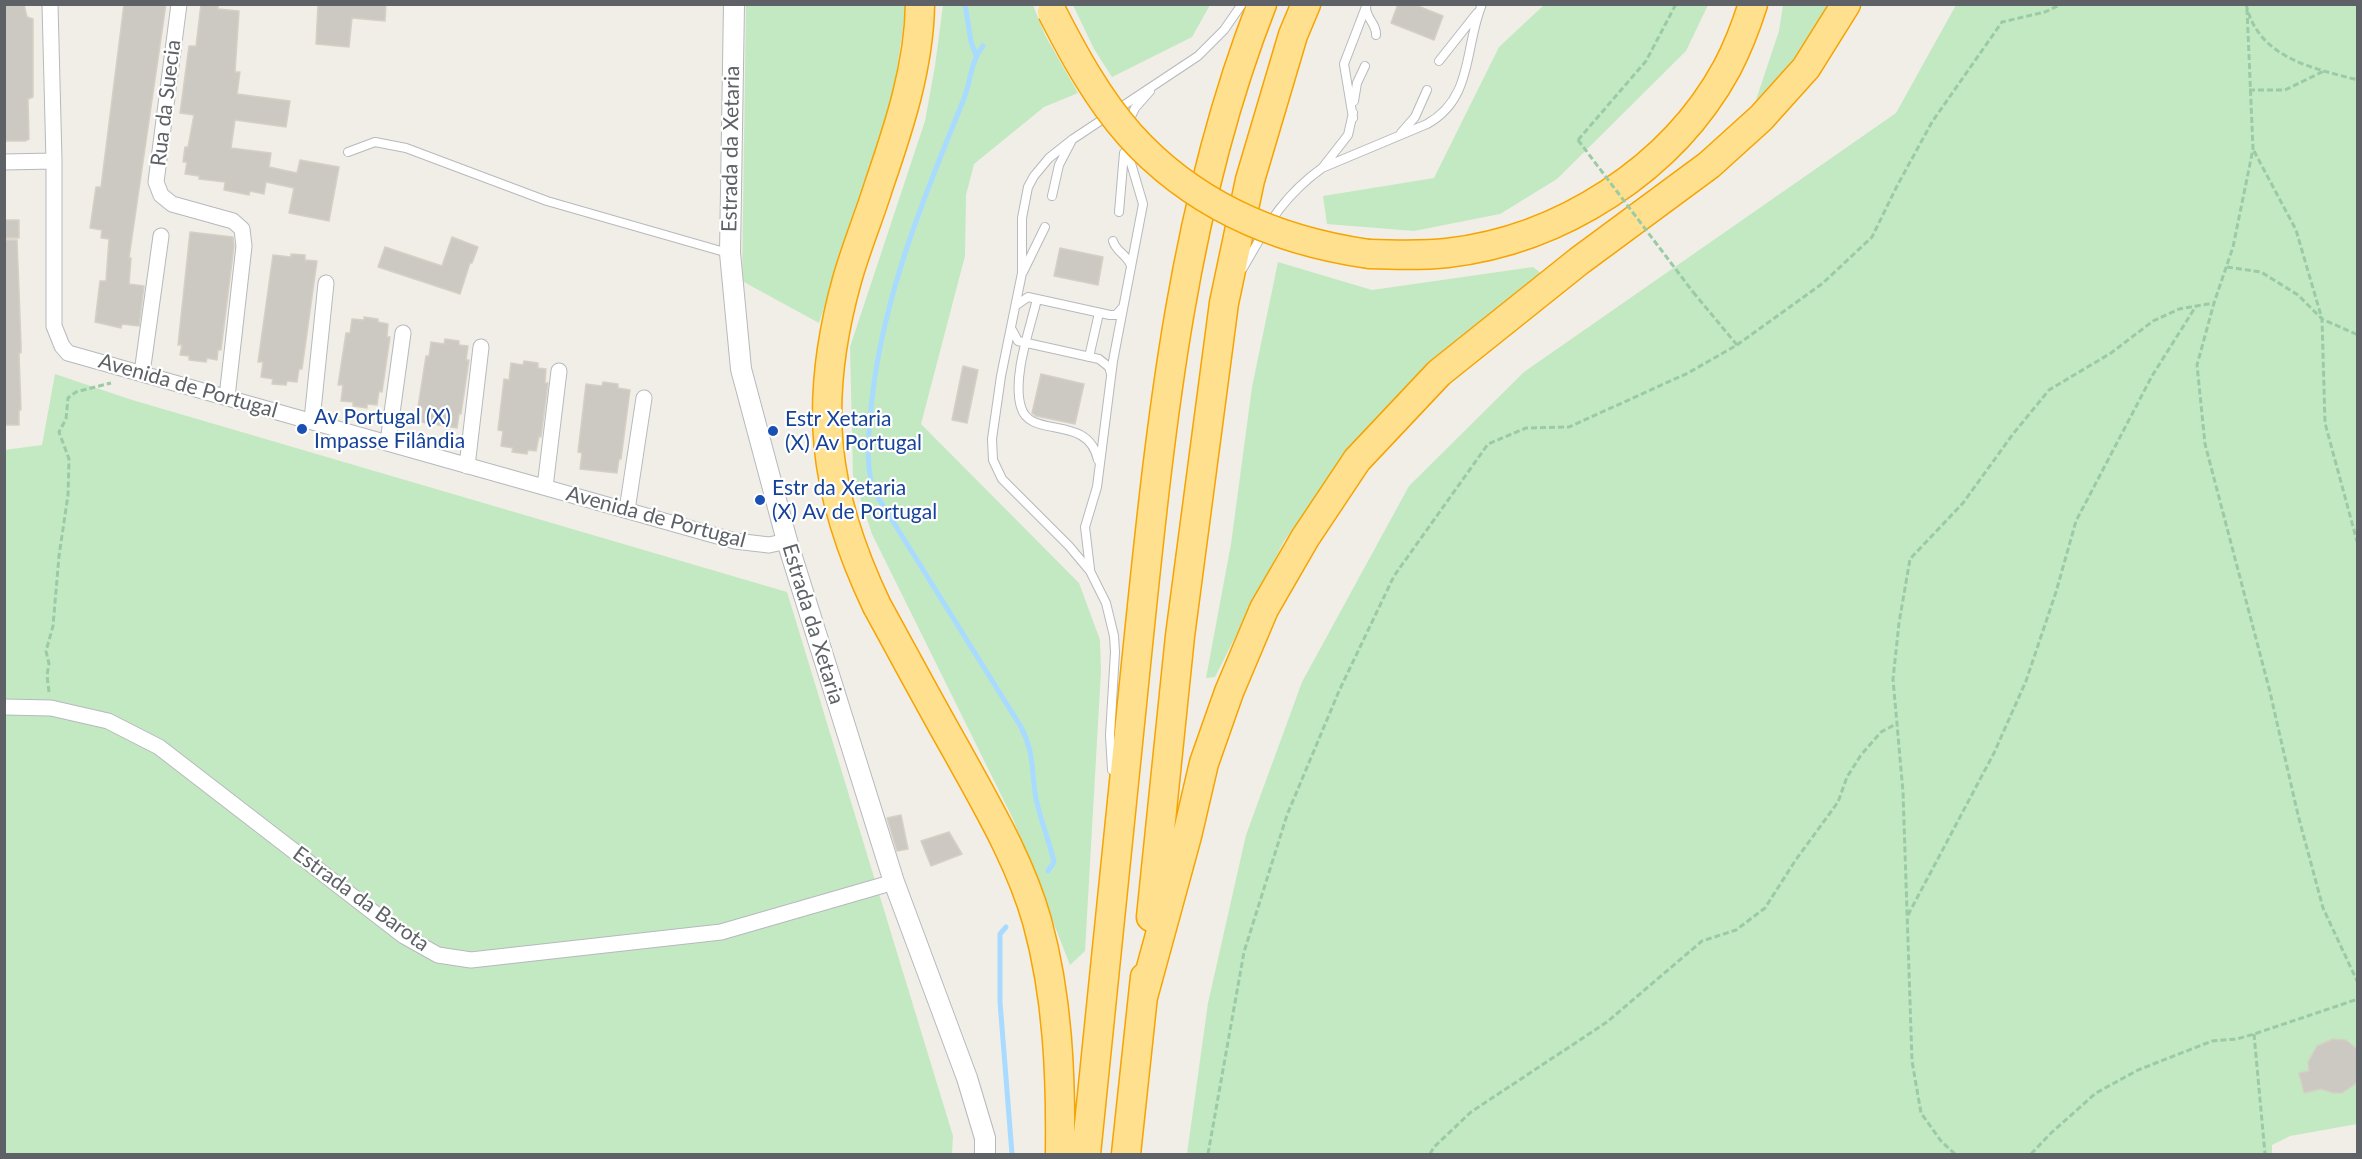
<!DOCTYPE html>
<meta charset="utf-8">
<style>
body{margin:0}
#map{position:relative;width:2362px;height:1159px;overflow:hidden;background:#f0eee6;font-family:Lato,sans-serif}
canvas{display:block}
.frame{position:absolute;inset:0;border:6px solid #5e6267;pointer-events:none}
</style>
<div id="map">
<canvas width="2362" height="1159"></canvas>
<div class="frame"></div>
</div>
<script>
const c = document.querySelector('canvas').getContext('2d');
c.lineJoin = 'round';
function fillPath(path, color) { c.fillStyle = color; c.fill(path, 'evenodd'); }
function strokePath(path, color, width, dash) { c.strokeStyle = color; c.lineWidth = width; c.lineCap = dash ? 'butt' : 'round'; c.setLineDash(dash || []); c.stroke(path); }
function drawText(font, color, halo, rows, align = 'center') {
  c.font = font + ' Lato,sans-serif'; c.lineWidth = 4.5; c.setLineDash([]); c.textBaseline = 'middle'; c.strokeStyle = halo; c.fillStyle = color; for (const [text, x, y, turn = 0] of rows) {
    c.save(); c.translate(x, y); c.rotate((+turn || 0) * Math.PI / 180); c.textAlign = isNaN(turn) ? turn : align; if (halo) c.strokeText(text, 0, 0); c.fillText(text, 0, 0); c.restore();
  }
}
const green = new Path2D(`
 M 746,5 L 906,5 L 894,92 L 819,323 L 742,281 Z
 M 943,5 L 1033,5 L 1045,35 L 1078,93 L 1044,107 L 974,164 L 966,195 L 965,256 L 921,424 L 1079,583 L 1100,640 L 1101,671 L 1085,951 L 1070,965 L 1013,819 L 872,534 L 853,476 L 850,347 L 925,121 L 935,66 Z
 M 1073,5 L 1210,5 L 1192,37 L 1112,77 L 1094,49 Z
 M 1544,5 L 1708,5 L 1686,51 L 1557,179 L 1500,214 L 1414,231 L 1327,224 L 1323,196 L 1434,178 L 1499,47 Z
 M 1783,5 L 1827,5 L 1799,57 L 1755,103 L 1779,31 Z
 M 1956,5 L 2357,5 L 2357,1124 L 2290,1136 L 2272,1145 L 2272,1154 L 1187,1154 L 1208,1003 L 1246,835 L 1302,682 L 1409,486 L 1524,372 L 1896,113 Z
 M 1278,262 L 1372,290 L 1533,267 L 1542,274 L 1353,450 L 1284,541 L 1215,677 L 1206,678 L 1231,544 L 1252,387 Z
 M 55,374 L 129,399 L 787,592 L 953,1136 L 952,1154 L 5,1154 L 4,450 L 42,445 Z`);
const stream = new Path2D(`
 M 965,4 L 971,42 L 976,55
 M 983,46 C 970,62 971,82 963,101 C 921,205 879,305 870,419 C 868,442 866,468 874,491 L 1021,727 C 1035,754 1031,771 1036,799 C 1041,821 1049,841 1054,862 L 1048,871
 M 1006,927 L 1000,934 L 1000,1002 L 1012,1154`);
const building = new Path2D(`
 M 4,4 L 24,4 L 27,17 L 33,19 L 33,97 L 28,99 L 29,139 L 25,141 L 4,141 Z
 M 124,4 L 166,4 L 129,258 L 131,258 L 129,284 L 144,286 L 139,326 L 122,324 L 121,328 L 95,322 L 100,281 L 106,281 L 109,239 L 101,238 L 102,230 L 90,228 L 96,187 L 101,187 Z
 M 201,4 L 218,4 L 218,9 L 239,11 L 235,72 L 240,72 L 237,94 L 290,101 L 286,127 L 235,120 L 231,148 L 271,153 L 269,167 L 297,173 L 300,160 L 339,167 L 329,221 L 289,213 L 294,188 L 266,182 L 264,194 L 250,191 L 249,195 L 224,190 L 225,182 L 199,179 L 199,176 L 185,174 L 187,162 L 183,162 L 185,147 L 188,147 L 194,115 L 180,113 L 189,46 L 196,46 Z
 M 318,4 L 386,4 L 385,21 L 352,18 L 349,47 L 316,44 Z
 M 1398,4 L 1413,4 L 1443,16 L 1434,40 L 1391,23 Z
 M 4,220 L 19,220 L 19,238 L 4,238 Z
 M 190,232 L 233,237 L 234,246 L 221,350 L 218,350 L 217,360 L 207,358 L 206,362 L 189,360 L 189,356 L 180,355 L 182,345 L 178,345 Z
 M 452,237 L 478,247 L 472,263 L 470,263 L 460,294 L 378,267 L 385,247 L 442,266 Z
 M 4,240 L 17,240 L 21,344 L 21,353 L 19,353 L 21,410 L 19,410 L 19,425 L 4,425 Z
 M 1060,248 L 1103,257 L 1098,285 L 1054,276 Z
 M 291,254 L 305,255 L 305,260 L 317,261 L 302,369 L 299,369 L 297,382 L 287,381 L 286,385 L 272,384 L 273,379 L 261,377 L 263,362 L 258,362 L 273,255 L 291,257 Z
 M 364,317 L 378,319 L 378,322 L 388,324 L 387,337 L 390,337 L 382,392 L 379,391 L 377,405 L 367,404 L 367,408 L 353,406 L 353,402 L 341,401 L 343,385 L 338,385 L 346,333 L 350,333 L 352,319 L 364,320 Z
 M 445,339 L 459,341 L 459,345 L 468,346 L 466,360 L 469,360 L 461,414 L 459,414 L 457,428 L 421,422 L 423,408 L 418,407 L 426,356 L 429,356 L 431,342 L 444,344 Z
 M 524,361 L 538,363 L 538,368 L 546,369 L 545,383 L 548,383 L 541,437 L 539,436 L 536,451 L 528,450 L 527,454 L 512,452 L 513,448 L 501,446 L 503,431 L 498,430 L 504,379 L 509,380 L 511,363 L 523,365 Z
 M 963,366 L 978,370 L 967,423 L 952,420 Z
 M 1041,374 L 1084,384 L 1075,424 L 1036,416 L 1032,413 Z
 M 603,382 L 618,384 L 618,388 L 630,390 L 621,459 L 619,459 L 617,473 L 580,469 L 582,453 L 578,452 L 586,384 L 602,386 Z
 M 901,815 L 908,849 L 897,851 L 887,818 Z
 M 949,832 L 962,854 L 931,866 L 921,841 Z
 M 2333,1039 L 2346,1040 L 2358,1050 L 2358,1082 L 2342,1093 L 2333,1093 L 2321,1089 L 2304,1093 L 2299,1073 L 2309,1071 L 2308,1062 L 2317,1046 Z`);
const path = new Path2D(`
 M 2246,4 C 2258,58 2312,68 2358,80
 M 2247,9 L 2253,149 L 2233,247 L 2214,303 L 2197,365 L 2205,444 L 2270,692 L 2298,815 L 2323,908 L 2358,983
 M 2249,90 L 2285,90 L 2324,71
 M 1578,140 L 1646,61 L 1676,4
 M 2254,151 L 2296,230 L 2322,319 L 2325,423 L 2358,545
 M 2227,267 L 2261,272 L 2298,295 L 2322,319 L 2358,335
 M 1693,292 L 1737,345
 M 49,692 L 47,675 L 49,664 L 46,651 L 53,626 L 59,556 L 68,495 L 69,459 L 59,432 L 66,419 L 68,398 L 76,392 L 111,383
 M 1908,915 L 1994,753 L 2026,681 L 2056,592 L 2076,521 L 2152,376 L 2196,306
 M 2254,1034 L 2265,1154
 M 1208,1154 L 1244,952 L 1287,815 L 1339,691 L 1394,576 L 1488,444 L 1526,428 L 1569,427 L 1688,373 L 1737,345 L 1823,283 L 1872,237 L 1897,186 L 1932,122 L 2002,22 L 2045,12 L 2062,4
 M 1430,1154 L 1434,1147 L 1471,1112 L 1607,1022 L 1702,941 L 1736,930 L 1765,908 L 1795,861 L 1838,802 L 1847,777 L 1861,755 L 1881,732 L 1896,724
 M 1955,1154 L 1941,1141 L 1921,1113 L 1912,1061 L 1903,792 L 1893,679 L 1899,623 L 1910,559 L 1963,503 L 2013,434 L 2049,390 L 2111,353 L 2153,321 L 2179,309 L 2214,303
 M 2031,1154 L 2051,1133 L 2096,1093 L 2138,1070 L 2212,1041 L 2237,1039 L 2254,1034 L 2358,999`);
const service = new Path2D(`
 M 1366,7 C 1366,19 1377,24 1376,35
 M 1439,61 L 1477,13
 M 1354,101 L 1357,83 L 1365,66
 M 1353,118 L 1344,64 L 1367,4
 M 1128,123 L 1135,108 L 1150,91
 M 1401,133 L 1415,117 L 1427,90
 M 348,152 L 375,142 L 406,148 L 547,201 L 728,253
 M 1323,167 L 1348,135 L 1353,113
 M 1052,196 L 1059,165 L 1071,142
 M 1119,212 L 1124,153
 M 1113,241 C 1116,252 1128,255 1131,266
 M 1243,268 C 1268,225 1281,198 1322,168 L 1427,124 C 1474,98 1464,47 1482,4
 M 1023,272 L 1045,227
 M 1037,299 C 1030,329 1012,377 1021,407 C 1030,440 1088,413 1098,460
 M 1018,304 L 1028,297 L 1110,315 L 1116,315 L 1123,307
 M 1012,330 L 1018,341 L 1099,359 L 1109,367 L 1111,374
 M 1089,357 L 1099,313
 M 1090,569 L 1085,527 L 1097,487 L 1113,361 L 1143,204 L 1125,143
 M 1112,770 L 1110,735 L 1115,652 L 1114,636 L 1106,603 L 1090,571 L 1069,546 L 1002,479 L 993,460 L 992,439 L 1001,376 L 1022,273 L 1022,218 L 1028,187 L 1034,176 L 1049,158 L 1073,139 L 1198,56 L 1224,30 L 1242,4`);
const minor = new Path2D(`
 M 50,4 L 54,161 L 54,326 L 62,346 L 68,353 L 735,541 L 769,545 L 787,541
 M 179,4 L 156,182 L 161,195 L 172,204 L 233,221 L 242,229 L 244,246 L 227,397
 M 4,162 L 54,161
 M 142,373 L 161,236
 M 312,420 L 326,283
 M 388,442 L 403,333
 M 467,466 L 481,347
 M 545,487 L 559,371
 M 627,510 L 644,398
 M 4,707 L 51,708 L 108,721 L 159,747 L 404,936 L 438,955 L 471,960 L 721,932 L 894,882`);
const tertiary = new Path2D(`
 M 734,4 L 730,253 L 741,369 L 787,541 L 894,882 L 967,1078 L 985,1138 L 985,1154`);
const motorway = new Path2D(`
 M 920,4 C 919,67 899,127 879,185 C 869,217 856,248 847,280 C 813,402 822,491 877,606 C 904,655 930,704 958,753 C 987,806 1020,861 1037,921 C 1058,997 1061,1076 1060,1154
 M 1369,254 C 1395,255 1421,256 1447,253 C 1561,240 1672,169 1727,68 C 1738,47 1746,26 1753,4
 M 1151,917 L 1180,636 L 1224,303 L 1250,180 L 1293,35 L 1306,4
 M 1143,997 L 1187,836 L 1204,763 L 1229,692 L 1264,609 L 1305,538 L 1357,460 L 1439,373 L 1579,261 L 1709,165 L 1761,118 L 1806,68 L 1846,4
 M 1086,1154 C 1104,981 1121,808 1139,635 C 1161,423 1183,205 1262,4
 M 1126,1154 L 1145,977`);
const pathBridge = new Path2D(`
 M 1578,140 L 1693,292`);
const motorwayBridge = new Path2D(`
 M 1052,12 C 1074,55 1098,99 1130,135 C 1193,205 1278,241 1369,254`);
const markers = [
 [302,429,6,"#1a4fb4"],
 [773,431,6,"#1a4fb4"],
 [760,500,6,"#1a4fb4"]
];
const streetNames = [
 ["Rua da Suecia",166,103,-83],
 ["Estrada da Xetaria",731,149,-89],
 ["Avenida de Portugal",188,386,16],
 ["Avenida de Portugal",656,517,15],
 ["Estrada da Xetaria",813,624,73],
 ["Estrada da Barota",361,899,36]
];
const transitNames = [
 ["Av Portugal (X)",314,417],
 ["Impasse Filândia",314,441],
 ["Estr Xetaria",785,419],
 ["(X) Av Portugal",785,443],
 ["Estr da Xetaria",772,488],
 ["(X) Av de Portugal",772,512]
];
fillPath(green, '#c3e9c2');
strokePath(stream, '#a8dbff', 5);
fillPath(building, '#ccc9c3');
strokePath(building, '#d6d0c4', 1.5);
strokePath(service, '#b6b9bd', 10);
strokePath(minor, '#b6b9bd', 17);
strokePath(tertiary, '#b6b9bd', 22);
strokePath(motorway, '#f7a300', 31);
strokePath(path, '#9bcaa7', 3, [6, 3]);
strokePath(service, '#fff', 8);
strokePath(minor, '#fff', 15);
strokePath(tertiary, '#fff', 20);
strokePath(motorway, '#ffe08f', 28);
strokePath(motorwayBridge, '#f7a300', 31, []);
strokePath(pathBridge, '#9bcaa7', 3, [6, 3]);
strokePath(motorwayBridge, '#ffe08f', 28);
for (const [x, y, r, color] of markers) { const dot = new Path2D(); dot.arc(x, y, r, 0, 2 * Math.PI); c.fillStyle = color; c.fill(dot); strokePath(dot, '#fff', 2); }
drawText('21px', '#5e6267', '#fff', streetNames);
drawText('21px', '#164399', '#fff', transitNames, 'left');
</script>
